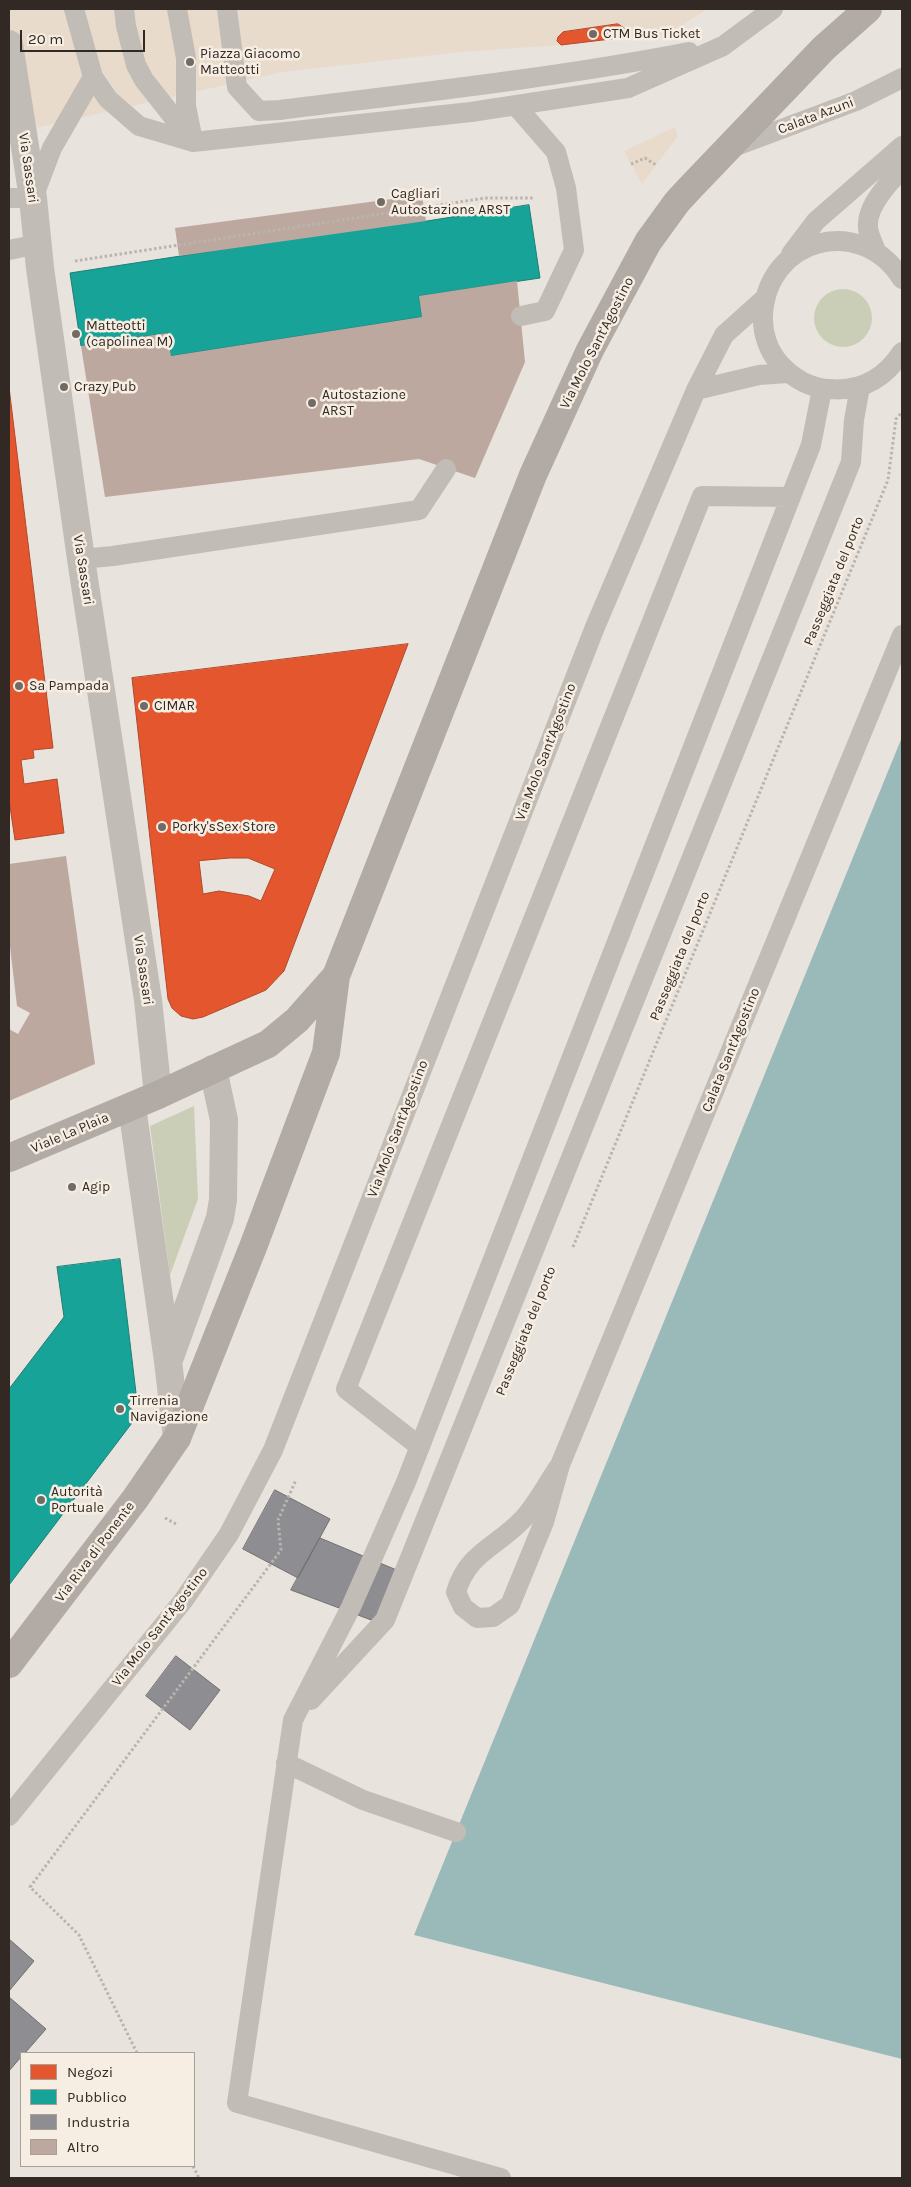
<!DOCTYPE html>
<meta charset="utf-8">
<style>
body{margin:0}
#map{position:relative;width:911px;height:2187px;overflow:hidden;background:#e9e3dd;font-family:Karla,sans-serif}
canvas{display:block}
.frame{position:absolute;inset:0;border:10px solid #322925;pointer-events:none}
.legend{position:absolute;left:20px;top:2052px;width:175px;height:115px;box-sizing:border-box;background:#f7eee3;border:1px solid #a89f97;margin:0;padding:6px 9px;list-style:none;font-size:15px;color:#322925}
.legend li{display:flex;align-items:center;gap:10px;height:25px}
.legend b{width:25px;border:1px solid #a89f97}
.scale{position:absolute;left:20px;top:30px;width:125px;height:22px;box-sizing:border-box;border:2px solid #322925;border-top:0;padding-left:6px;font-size:15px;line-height:18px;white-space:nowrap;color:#322925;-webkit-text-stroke:4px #f7eee3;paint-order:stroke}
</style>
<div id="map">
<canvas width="911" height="2187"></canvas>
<div class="frame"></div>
<ul class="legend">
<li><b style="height:14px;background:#e4572e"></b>Negozi</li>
<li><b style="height:14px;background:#17a398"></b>Pubblico</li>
<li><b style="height:14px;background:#8d8d92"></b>Industria</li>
<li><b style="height:14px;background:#bca89f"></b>Altro</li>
</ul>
<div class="scale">20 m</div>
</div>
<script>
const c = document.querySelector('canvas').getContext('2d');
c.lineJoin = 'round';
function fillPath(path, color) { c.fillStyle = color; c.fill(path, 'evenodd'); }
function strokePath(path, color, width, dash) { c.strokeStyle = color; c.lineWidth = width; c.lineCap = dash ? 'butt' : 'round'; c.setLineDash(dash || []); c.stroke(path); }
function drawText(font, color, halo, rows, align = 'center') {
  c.font = font + ' Karla,sans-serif'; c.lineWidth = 5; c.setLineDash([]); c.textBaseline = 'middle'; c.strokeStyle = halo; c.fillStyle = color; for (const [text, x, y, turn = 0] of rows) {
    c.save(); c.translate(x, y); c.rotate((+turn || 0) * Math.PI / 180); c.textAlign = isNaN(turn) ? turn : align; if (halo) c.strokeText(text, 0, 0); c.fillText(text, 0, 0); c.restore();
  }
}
const green = new Path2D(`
 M814 318a29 29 0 1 1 58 0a29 29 0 1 1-58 0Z
 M 194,1106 L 198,1199 L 170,1275 L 150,1126 Z`);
const plaza = new Path2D(`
 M 9,9 L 707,9 L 669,34 L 561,45 L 461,52 L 282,72 L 9,134 Z
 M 675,127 L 678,136 L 642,184 L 624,151 Z`);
const water = new Path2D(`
 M 902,737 L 902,2059 L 414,1935 Z`);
const shops = new Path2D(`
 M 618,24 L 624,28 L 624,32 L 619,38 L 561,45 L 557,41 L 558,37 L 563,32 Z
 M 9,387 L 53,748 L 33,750 L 34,758 L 21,760 L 24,784 L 57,779 L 64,833 L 15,840 L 9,800 Z
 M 408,644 L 284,971 L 266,990 L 203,1017 L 193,1019 L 181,1016 L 172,1008 L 168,999 L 132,678 ZM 230,858 L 248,858 L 275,869 L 261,901 L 249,896 L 219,891 L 203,894 L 199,861 Z`);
const public = new Path2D(`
 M 529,205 L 540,278 L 419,296 L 422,317 L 171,356 L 167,333 L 81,346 L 70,273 L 421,219 L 426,221 Z
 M 120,1259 L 136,1393 L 127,1405 L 138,1415 L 9,1585 L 9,1389 L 64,1317 L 57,1267 Z`);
const industry = new Path2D(`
 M 275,1490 L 330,1519 L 298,1578 L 243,1549 Z
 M 320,1538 L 411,1576 L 390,1627 L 291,1590 Z
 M 176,1656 L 220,1690 L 190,1730 L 146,1696 Z
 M 9,1939 L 34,1961 L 9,1991 Z
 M 9,1997 L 46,2029 L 25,2053 L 21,2053 L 21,2057 L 9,2071 Z`);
const building = new Path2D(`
 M 422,195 L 426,221 L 179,256 L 175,228 Z
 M 517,281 L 525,362 L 475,478 L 419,459 L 105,497 L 81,346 L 167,333 L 171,356 L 422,317 L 419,296 Z
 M 66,856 L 95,1064 L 9,1101 L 9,1029 L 18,1034 L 30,1013 L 17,1006 L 9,938 L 9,864 Z`);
const path = new Path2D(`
 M 631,164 L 645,158 L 656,165
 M 75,261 L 485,198 L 534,198
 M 573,1247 L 888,480 L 896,419 L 902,412
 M 165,1518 L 178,1525
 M 137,2053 L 79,1935 L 30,1887 L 281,1550 L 278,1520 L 296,1480
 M 193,2166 L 199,2178`);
const service = new Path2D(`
 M 74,9 L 93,77 L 108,99 L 139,126 L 193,142 L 471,112 L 628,88 L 723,46 L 773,9
 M 124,9 L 126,26 L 136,65 L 144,80 L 193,142
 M 177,9 L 186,58 L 186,106 L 192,136
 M 227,9 L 237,87 L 259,111 L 280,110 C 416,93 554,78 689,52
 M 516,106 L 556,152 L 566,188 L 574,250 L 545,311 L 521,316
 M 731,148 L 856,101 L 902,78
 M 9,198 L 33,198 L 52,148 L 93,77
 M 9,250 L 38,244
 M 876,251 C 873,242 867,233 868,224 C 868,205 889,182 902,170
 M 791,254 L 816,221 L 902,146
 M 902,279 C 861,213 767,238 763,315 C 762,332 768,351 780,364 C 793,378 809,388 829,389 C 861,392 885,378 902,352
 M 696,390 L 759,375 L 788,373
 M 81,559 L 113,556 L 419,510 L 446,469
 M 419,1446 L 346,1389 L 702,496 L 791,497
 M 560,1465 C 548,1482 537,1504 523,1519 C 497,1547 468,1552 456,1592 L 463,1607 L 477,1618 L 493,1617 L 510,1605 L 544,1522 L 560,1465 L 902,635
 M 311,1700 L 385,1620 L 851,462 L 854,420 L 860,387
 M 286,1763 L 363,1800 L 456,1832
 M 9,1816 L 183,1601 L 229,1534 L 273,1450 L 595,627 L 696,390 L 724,335 L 763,300
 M 501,2178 L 237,2103 L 293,1720 L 351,1607 L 406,1482 L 811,445 L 822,389`);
const tertiary = new Path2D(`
 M 9,44 L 33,198 L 40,268 L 81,559 L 148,1000 L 158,1095
 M 132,1107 L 168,1361 L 177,1438
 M 170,1357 L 220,1218 L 223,1200 L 224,1120 L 213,1069`);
const primary = new Path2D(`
 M 9,1158 L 158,1095 L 268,1044 L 297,1020 L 336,976
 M 9,1664 L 135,1499 L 177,1438 L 253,1247 L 326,1053 L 336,976 L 533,475 L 590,350 L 648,242 L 677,202 L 690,188 L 824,48 L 868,9`);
const markers = [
 [593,34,5,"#726a65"],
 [190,62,5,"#726a65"],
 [381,202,5,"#726a65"],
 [76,334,5,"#726a65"],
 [64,387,5,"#726a65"],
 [312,403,5,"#726a65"],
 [19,686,5,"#726a65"],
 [144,706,5,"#726a65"],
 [162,827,5,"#726a65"],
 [72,1187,5,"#726a65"],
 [120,1409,5,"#726a65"],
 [41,1500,5,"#726a65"]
];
const poiNames = [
 ["CTM Bus Ticket",603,34],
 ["Piazza Giacomo",200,54],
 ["Matteotti",200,70],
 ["Cagliari",391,194],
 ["Autostazione ARST",391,210],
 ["Matteotti",86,326],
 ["(capolinea M)",86,342],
 ["Crazy Pub",74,387],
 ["Autostazione",322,395],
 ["ARST",322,411],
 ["Sa Pampada",29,686],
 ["CIMAR",154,706],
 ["Porky'sSex Store",172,827],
 ["Agip",82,1187],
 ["Tirrenia",130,1401],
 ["Navigazione",130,1417],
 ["Autorità",51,1492],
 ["Portuale",51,1508]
];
const streetNames = [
 ["Calata Azuni",816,116,-21],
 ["Via Sassari",28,168,82],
 ["Via Molo Sant'Agostino",597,343,-63],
 ["Via Sassari",83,570,81],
 ["Passeggiata del porto",834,581,-68],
 ["Via Molo Sant'Agostino",546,752,-69],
 ["Passeggiata del porto",680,956,-68],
 ["Via Sassari",143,970,82],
 ["Calata Sant'Agostino",731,1050,-68],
 ["Via Molo Sant'Agostino",398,1129,-69],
 ["Viale La Plaia",70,1133,-23],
 ["Passeggiata del porto",526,1331,-68],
 ["Via Riva di Ponente",95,1552,-53],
 ["Via Molo Sant'Agostino",160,1627,-52]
];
fillPath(green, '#caceb7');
fillPath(plaza, '#e8dbcc');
fillPath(water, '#9ababa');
fillPath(shops, '#e4572e');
strokePath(shops, '#af492b', 1);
fillPath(public, '#17a398');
strokePath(public, '#1f7e76', 1);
fillPath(industry, '#8d8d92');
strokePath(industry, '#726f71', 1);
fillPath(building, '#bca89f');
strokePath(path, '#bbb4ae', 3, [2.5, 2.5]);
strokePath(service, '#c2bcb6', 20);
strokePath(tertiary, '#c2bcb6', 28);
strokePath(primary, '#b1aaa5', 28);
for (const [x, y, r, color] of markers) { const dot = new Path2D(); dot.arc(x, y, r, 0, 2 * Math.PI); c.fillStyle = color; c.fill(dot); strokePath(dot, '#f7eee3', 2); }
drawText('14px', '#322925', '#f7eee3', poiNames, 'left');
drawText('14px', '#322925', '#f7eee3', streetNames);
</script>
